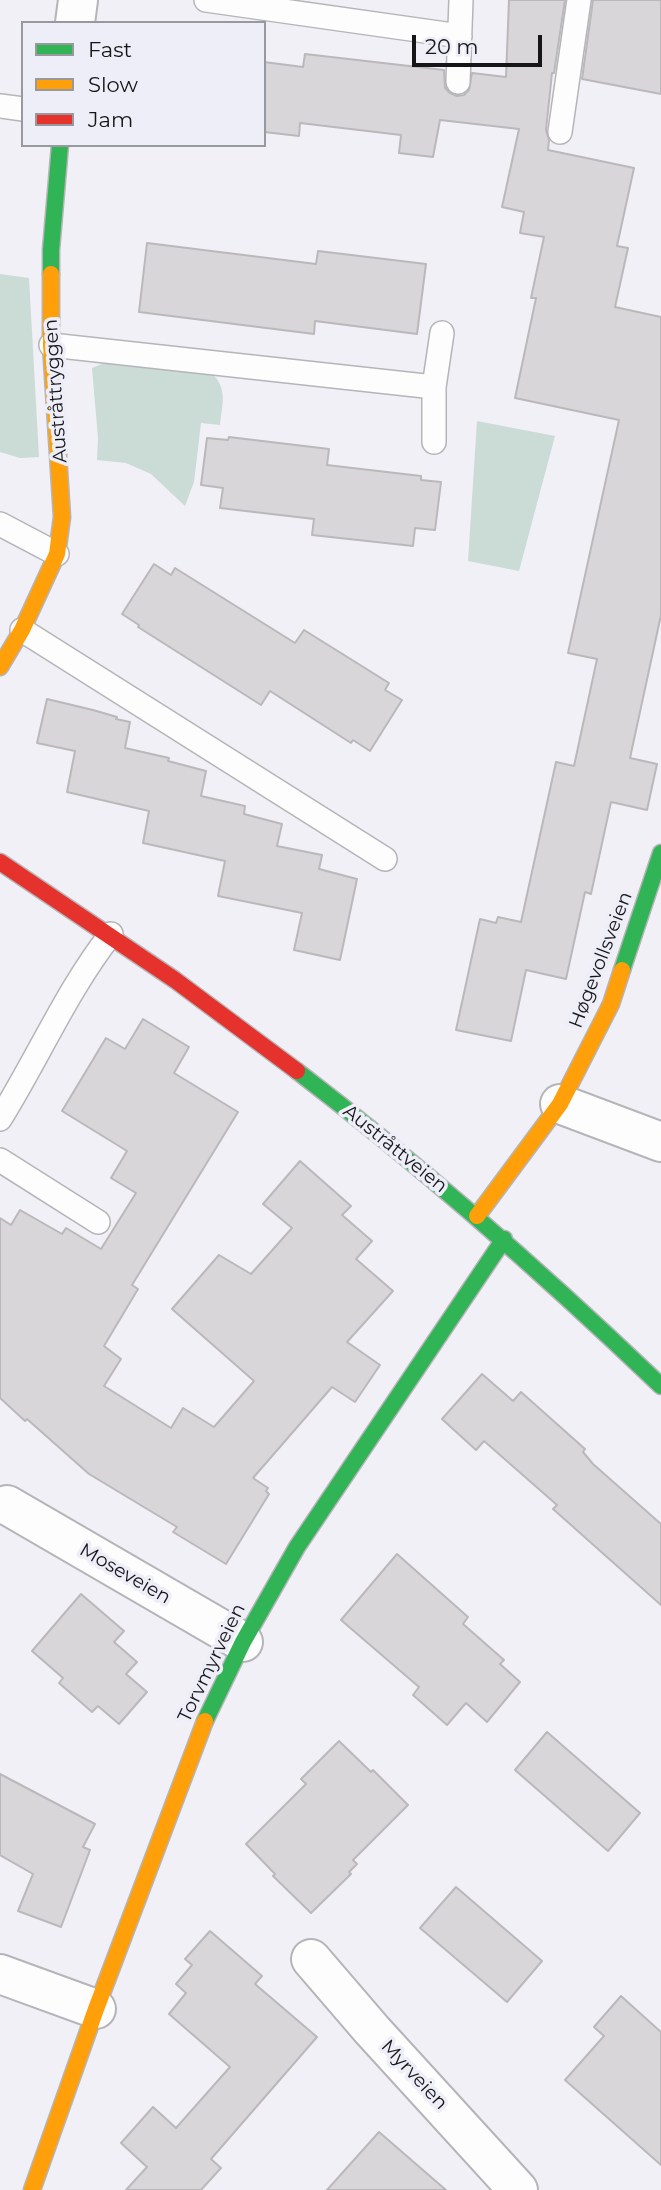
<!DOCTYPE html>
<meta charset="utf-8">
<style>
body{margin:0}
#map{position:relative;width:661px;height:2190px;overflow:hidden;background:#f0f0f6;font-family:Montserrat,sans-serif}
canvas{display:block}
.legend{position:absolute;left:21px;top:21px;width:245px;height:126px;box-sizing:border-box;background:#eeeef8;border:2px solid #98989f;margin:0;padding:9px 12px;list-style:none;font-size:21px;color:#161619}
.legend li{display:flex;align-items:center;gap:14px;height:35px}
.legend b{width:35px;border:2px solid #98989f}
.scale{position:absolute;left:412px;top:35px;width:130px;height:32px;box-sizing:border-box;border:4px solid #161619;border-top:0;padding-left:9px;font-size:21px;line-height:24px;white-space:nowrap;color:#161619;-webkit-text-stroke:5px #eeeef8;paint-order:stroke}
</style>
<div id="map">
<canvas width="661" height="2190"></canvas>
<ul class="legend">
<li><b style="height:9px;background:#30b455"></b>Fast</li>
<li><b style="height:9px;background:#ff9f0a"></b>Slow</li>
<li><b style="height:9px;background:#e5322d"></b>Jam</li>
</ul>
<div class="scale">20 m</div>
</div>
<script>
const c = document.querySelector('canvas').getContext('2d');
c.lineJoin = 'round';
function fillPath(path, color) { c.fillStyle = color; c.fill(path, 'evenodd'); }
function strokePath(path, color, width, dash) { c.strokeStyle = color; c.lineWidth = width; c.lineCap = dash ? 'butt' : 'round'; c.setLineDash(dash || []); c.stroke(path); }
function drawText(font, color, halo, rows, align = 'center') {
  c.font = font + ' Montserrat,sans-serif'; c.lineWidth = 7; c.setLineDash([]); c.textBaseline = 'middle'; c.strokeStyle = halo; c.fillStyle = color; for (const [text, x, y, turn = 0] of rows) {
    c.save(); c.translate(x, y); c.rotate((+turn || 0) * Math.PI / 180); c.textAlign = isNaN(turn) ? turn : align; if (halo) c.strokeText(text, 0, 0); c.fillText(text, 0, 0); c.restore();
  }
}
const green = new Path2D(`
 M 0,274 L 29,278 L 39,457 L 20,458 L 0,452 Z
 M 109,361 L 212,373 C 228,390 222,404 220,425 L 201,423 L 194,482 L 185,506 L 151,474 L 126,463 L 97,460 L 98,438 L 92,368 Z
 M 477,421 L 555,436 L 519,571 L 468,561 Z`);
const building = new Path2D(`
 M 509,0 L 565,0 L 554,73 L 552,73 L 546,130 L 549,140 L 548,150 L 634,168 L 617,246 L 628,248 L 615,307 L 661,317 L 661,615 L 630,758 L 657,764 L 647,810 L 611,802 L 591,894 L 585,892 L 566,979 L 526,970 L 511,1041 L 456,1030 L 480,919 L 496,923 L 498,917 L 521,922 L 556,762 L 574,766 L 597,659 L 568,653 L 619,420 L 515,398 L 536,298 L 531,298 L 544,237 L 520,233 L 524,212 L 502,207 L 519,129 L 440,120 L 433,157 L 399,153 L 401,135 L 300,123 L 299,136 L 264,132 L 264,62 L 303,67 L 305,54 L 444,70 L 445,88 L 450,93 L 457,96 L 464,95 L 469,90 L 472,73 L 506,77 Z
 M 593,0 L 661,0 L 661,94 L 582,79 Z
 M 147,243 L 316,264 L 318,251 L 426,264 L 417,334 L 315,321 L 314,334 L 139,312 Z
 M 229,437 L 329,449 L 327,465 L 421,476 L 421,480 L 441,482 L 435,530 L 415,528 L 413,546 L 312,535 L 314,519 L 220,508 L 223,488 L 201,485 L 207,438 L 228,440 Z
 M 154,564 L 171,575 L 175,568 L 295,643 L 304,630 L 389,683 L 385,690 L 402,700 L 370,751 L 353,740 L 351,743 L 270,691 L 261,705 L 138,627 L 139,625 L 122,614 Z
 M 47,699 L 93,710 L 117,717 L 116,719 L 130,722 L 125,748 L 169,758 L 168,761 L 206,771 L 201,796 L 245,806 L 244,814 L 282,824 L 277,846 L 322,855 L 319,869 L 357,879 L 340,960 L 294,950 L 302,913 L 218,896 L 225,861 L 143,843 L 149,811 L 67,792 L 75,751 L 37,743 Z
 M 143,1019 L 189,1047 L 174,1073 L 238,1112 L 132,1285 L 138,1289 L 104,1346 L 121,1359 L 104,1386 L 171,1428 L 183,1408 L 214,1427 L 254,1381 L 172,1309 L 219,1255 L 251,1274 L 292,1228 L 263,1204 L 300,1161 L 351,1206 L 342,1215 L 372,1241 L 356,1259 L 393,1291 L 347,1342 L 380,1365 L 355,1402 L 332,1387 L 253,1478 L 268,1488 L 266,1491 L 269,1494 L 226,1564 L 173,1532 L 177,1527 L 89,1474 L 27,1419 L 25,1421 L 0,1398 L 0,1218 L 11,1225 L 20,1210 L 62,1234 L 66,1228 L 101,1249 L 136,1193 L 111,1178 L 127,1151 L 62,1111 L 106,1038 L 125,1049 Z
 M 482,1374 L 513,1401 L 521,1392 L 585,1449 L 583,1452 L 593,1464 L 661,1524 L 661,1605 L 553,1509 L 557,1505 L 484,1441 L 476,1450 L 442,1419 Z
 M 397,1554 L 468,1617 L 463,1624 L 504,1660 L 500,1664 L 520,1682 L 487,1722 L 466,1703 L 447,1725 L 413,1695 L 419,1687 L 341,1620 Z
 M 81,1594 L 124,1631 L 114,1642 L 137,1662 L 126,1674 L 147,1692 L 119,1724 L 98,1706 L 92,1712 L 59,1683 L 63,1678 L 32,1651 Z
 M 547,1732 L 640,1813 L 608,1851 L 515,1770 Z
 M 339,1741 L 371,1772 L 373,1770 L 408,1805 L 353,1860 L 357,1864 L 349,1872 L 351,1874 L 311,1913 L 273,1876 L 275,1874 L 246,1844 L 306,1784 L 301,1779 Z
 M 0,1774 L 95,1824 L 83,1847 L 90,1850 L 61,1927 L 18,1911 L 33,1874 L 0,1855 Z
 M 456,1887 L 542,1961 L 507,2002 L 420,1928 Z
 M 210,1931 L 262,1976 L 255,1984 L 317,2037 L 211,2159 L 221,2168 L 201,2190 L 126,2190 L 147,2167 L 121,2143 L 153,2107 L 176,2128 L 230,2067 L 169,2014 L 186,1993 L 176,1984 L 192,1965 L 185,1959 Z
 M 621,1996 L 661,2032 L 661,2165 L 565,2080 L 604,2036 L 594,2027 Z
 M 379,2132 L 446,2190 L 327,2190 Z`);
const lane = new Path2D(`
 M 206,0 L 460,36
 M 458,82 L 461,0
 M 0,106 L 23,109
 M 560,132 L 579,0
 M 51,345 L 434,387
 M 434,442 L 434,387 L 442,333
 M 0,524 L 57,554
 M 22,630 L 385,859
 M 0,1119 C 38,1058 67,990 111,934
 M 0,1160 L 98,1222`);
const street = new Path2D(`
 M 75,23 L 78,0
 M 560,1104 L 661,1142
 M 7,1505 L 243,1642
 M 311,1959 L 372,2030 L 518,2190
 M 0,1974 L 96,2009`);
const fast = new Path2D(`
 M 51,274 L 51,250 L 60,145
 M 622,970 L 661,853
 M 297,1071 C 425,1169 545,1275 661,1386
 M 205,1721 L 243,1642 L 297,1547 L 504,1239`);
const slow = new Path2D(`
 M 0,667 L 22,630 L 57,554 L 62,517 L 51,345 L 51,274
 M 477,1216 L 560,1104 L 611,1004 L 622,970
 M 32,2190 L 96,2009 L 205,1721`);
const jam = new Path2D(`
 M 0,862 L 175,980 L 297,1071`);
const streetNames = [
 ["Austråttryggen",56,391,-94],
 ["Høgevollsveien",601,960,-69],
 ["Austråttveien",395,1149,39],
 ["Moseveien",125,1574,30],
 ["Torvmyrveien",212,1663,-64],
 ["Myrveien",414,2075,47]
];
fillPath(green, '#cbdbd6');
fillPath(building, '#d8d6d9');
strokePath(building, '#bbb8bb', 2);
strokePath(lane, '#b5b5b9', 26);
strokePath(street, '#b5b5b9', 42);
strokePath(fast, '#b5b5b9', 19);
strokePath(slow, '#b5b5b9', 19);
strokePath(jam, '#b5b5b9', 19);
strokePath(lane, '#fdfdfe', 23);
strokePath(street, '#fdfdfe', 38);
strokePath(fast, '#30b455', 16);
strokePath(slow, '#ff9f0a', 16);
strokePath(jam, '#e5322d', 16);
drawText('19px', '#161619', '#eeeef8', streetNames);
</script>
